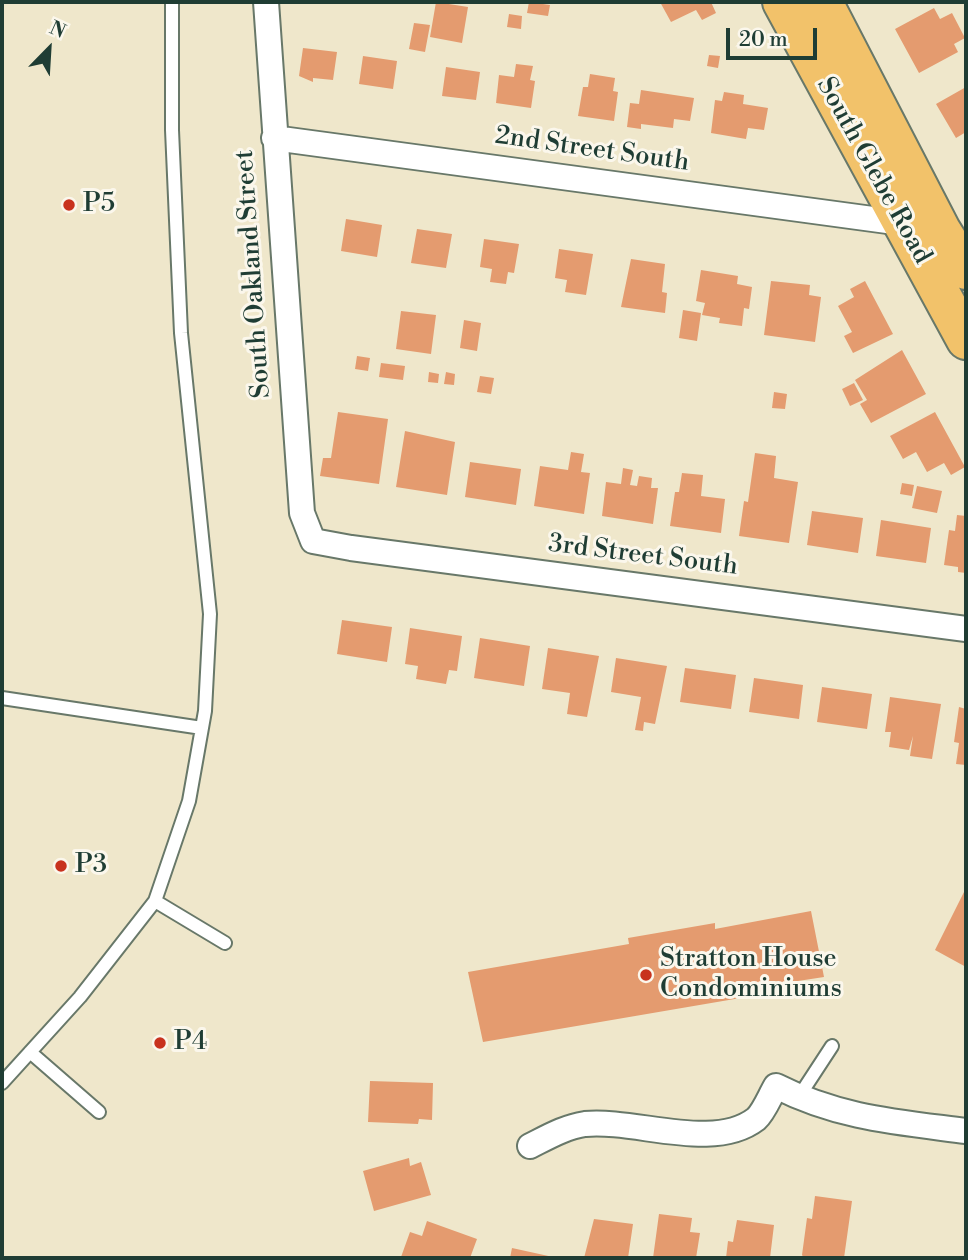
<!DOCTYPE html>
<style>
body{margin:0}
#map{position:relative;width:968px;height:1260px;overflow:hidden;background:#efe7cb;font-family:"Libre Bodoni",serif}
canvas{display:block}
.frame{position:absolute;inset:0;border:4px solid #1f3d34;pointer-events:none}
.north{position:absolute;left:14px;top:14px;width:70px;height:70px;-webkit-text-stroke:5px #fbf7ec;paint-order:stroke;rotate:24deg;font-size:19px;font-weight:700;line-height:28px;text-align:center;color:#1f3d34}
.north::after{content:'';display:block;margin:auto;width:24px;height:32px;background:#1f3d34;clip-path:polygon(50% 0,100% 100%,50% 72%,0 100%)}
.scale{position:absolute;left:726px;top:28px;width:91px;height:32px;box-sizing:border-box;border:4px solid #1f3d34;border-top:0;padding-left:9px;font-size:21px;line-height:24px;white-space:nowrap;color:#1f3d34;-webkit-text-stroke:5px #fbf7ec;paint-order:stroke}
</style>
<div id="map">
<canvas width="968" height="1260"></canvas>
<div class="frame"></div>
<div class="north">N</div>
<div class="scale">20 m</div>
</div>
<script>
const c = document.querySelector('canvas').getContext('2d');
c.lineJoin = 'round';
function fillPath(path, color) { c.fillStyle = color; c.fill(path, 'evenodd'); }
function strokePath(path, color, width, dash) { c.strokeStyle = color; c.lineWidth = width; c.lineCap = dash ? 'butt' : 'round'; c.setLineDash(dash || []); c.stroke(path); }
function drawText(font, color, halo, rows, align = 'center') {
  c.font = font + ' "Libre Bodoni",serif'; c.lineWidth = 6; c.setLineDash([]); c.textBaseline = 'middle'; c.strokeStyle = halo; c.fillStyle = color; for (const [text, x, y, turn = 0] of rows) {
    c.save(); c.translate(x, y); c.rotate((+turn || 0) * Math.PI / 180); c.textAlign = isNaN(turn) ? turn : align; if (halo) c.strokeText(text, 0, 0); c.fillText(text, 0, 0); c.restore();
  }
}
const building = new Path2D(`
 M 436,2 L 468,7 L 462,43 L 430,37 Z
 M 529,2 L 550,5 L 548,16 L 527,13 Z
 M 660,2 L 711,2 L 716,13 L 702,20 L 696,10 L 671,22 Z
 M 934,8 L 940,19 L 952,13 L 965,38 L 954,44 L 958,52 L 919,73 L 895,29 Z
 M 509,14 L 522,16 L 521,29 L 507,27 Z
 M 414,23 L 430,25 L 425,52 L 409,49 Z
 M 303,48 L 337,52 L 333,80 L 313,78 L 313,82 L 299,76 Z
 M 709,55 L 720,56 L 718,68 L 707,66 Z
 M 363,56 L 397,61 L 393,89 L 359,84 Z
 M 516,64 L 533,66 L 530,80 L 535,81 L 531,108 L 496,103 L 499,75 L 514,77 Z
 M 446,67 L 480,72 L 476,100 L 442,96 Z
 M 590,74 L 615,78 L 613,91 L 618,92 L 614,121 L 578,116 L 583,87 L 588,87 Z
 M 966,87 L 966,132 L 956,138 L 936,104 Z
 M 641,90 L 694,98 L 690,121 L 674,119 L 673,128 L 641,124 L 641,129 L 627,127 L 630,103 L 639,104 Z
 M 724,92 L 744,95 L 743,104 L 768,108 L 764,130 L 748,128 L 746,139 L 711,133 L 715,100 L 722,101 Z
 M 346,219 L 382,225 L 377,257 L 341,251 Z
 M 417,229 L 452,234 L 446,268 L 411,263 Z
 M 484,239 L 519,244 L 514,273 L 508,272 L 506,284 L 490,282 L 492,269 L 480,267 Z
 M 559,249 L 593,254 L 586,295 L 565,292 L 567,280 L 555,278 Z
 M 631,259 L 665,264 L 662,292 L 667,293 L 665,313 L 621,307 Z
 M 701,270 L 738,276 L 737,284 L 752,287 L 749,309 L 744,308 L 742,326 L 719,323 L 720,318 L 702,315 L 705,303 L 696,301 Z
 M 771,281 L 810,285 L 809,295 L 821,297 L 815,342 L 764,335 Z
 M 865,281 L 893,334 L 853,353 L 844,336 L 852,332 L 838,306 L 854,297 L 850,289 Z
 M 683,310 L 701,313 L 697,341 L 679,338 Z
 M 401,311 L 436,315 L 431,354 L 396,349 Z
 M 464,320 L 481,323 L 477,351 L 460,348 Z
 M 902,350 L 926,394 L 871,423 L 860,404 L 867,400 L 855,380 Z
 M 357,356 L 370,358 L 368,371 L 355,369 Z
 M 381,363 L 405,366 L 403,380 L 379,377 Z
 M 429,372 L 439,374 L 438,383 L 428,382 Z
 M 446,372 L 455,374 L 454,385 L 444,384 Z
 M 480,376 L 494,378 L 491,394 L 477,392 Z
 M 854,383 L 863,400 L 850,406 L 842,389 Z
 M 774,392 L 787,394 L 785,409 L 772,408 Z
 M 338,412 L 388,419 L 379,484 L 320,476 L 323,458 L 331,458 Z
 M 935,412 L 965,467 L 951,475 L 944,463 L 927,472 L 916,452 L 903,459 L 890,436 Z
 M 405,431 L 455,442 L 447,495 L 396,487 Z
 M 571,452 L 584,454 L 581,472 L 590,473 L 584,514 L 534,506 L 540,466 L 568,470 Z
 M 755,453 L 776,456 L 774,478 L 798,482 L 789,543 L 739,536 L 744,501 L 748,502 Z
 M 470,462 L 521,469 L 516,505 L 465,497 Z
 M 623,468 L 633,470 L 630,485 L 637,486 L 639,476 L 652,478 L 651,488 L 658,488 L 653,524 L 602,516 L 606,482 L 621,484 Z
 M 682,473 L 703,475 L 701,496 L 725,499 L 721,533 L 670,526 L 675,492 L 679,492 Z
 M 902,483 L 914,485 L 912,496 L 900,494 Z
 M 917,486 L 942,491 L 937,513 L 912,508 Z
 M 812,511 L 863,518 L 858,553 L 807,545 Z
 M 957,515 L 966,516 L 966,573 L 958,572 L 958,567 L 944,565 L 949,530 L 955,531 Z
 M 881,520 L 931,528 L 926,563 L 876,556 Z
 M 342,620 L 392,627 L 387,662 L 337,654 Z
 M 410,628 L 462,636 L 457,671 L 449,670 L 446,684 L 416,679 L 418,666 L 405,664 Z
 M 480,638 L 530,646 L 524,686 L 474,678 Z
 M 548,648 L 599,656 L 587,717 L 567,714 L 570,693 L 542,689 Z
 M 616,658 L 667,666 L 655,724 L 644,722 L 643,731 L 635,730 L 641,697 L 611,692 Z
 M 685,668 L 736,675 L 731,709 L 680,702 Z
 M 754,678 L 803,685 L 799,719 L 749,712 Z
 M 822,687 L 872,694 L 867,729 L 817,722 Z
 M 890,697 L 941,704 L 932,759 L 910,756 L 913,736 L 909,750 L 889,747 L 891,732 L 885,732 Z
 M 959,707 L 966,709 L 966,765 L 956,764 L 959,743 L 954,742 Z
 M 966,888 L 966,967 L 935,950 Z
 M 811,911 L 824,977 L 798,981 L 799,988 L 483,1042 L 468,972 L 629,944 L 628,938 L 715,923 L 715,929 Z
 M 370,1081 L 433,1083 L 432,1120 L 419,1119 L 418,1124 L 368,1122 Z
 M 409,1158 L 410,1166 L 421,1162 L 431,1195 L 374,1211 L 363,1171 Z
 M 815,1196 L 852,1201 L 844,1258 L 804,1258 L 802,1255 L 807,1218 L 812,1219 Z
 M 659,1214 L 692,1218 L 690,1232 L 700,1233 L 696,1258 L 653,1258 Z
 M 594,1219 L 633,1224 L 628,1258 L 584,1258 Z
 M 737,1220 L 774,1225 L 770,1258 L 726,1258 L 728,1241 L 733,1242 Z
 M 427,1221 L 477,1239 L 470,1258 L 401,1257 L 410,1232 L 422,1236 Z
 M 512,1248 L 553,1257 L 553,1258 L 510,1258 Z`);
const lane = new Path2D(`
 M 2,698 L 202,728
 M 155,901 L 225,943
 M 30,1052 L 99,1112
 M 2,1083 L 80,997 L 155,901 L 189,801 L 205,711 L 210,614 L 181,333 L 172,130 L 172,2
 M 798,1098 L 832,1046`);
const street = new Path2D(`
 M 266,2 L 302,513 L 313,541 L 351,548 L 966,629
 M 274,138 L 902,223
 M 530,1146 C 548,1137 565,1127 585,1124 C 636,1119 713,1152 756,1119 C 764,1112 770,1096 776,1086 C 839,1118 897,1122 966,1131`);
const primary = new Path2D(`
 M 782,2 L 966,340
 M 823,2 L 941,230 L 966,270`);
const markers = [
 [69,205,7,"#c8321e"],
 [61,866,7,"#c8321e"],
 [646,975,7,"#c8321e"],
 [160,1043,7,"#c8321e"]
];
const streetNames = [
 ["2nd Street South",592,150,8],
 ["South Glebe Road",873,171,61],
 ["South Oakland Street",254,274,-94],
 ["3rd Street South",643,556,7]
];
const poiNames = [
 ["P5",83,205],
 ["P3",75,866],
 ["Stratton House",660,960],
 ["Condominiums",660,990],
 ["P4",174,1043]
];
fillPath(building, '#e49b6f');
strokePath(lane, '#687869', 16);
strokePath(street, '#687869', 28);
strokePath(primary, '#687869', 42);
strokePath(lane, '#fff', 12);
strokePath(street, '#fff', 24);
strokePath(primary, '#f2c26a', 38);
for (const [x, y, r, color] of markers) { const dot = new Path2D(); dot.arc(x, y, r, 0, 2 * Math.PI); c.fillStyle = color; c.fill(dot); strokePath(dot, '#fbf7ec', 2.5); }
drawText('26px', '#1f3d34', '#fbf7ec', streetNames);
drawText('26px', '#1f3d34', '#fbf7ec', poiNames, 'left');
</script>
